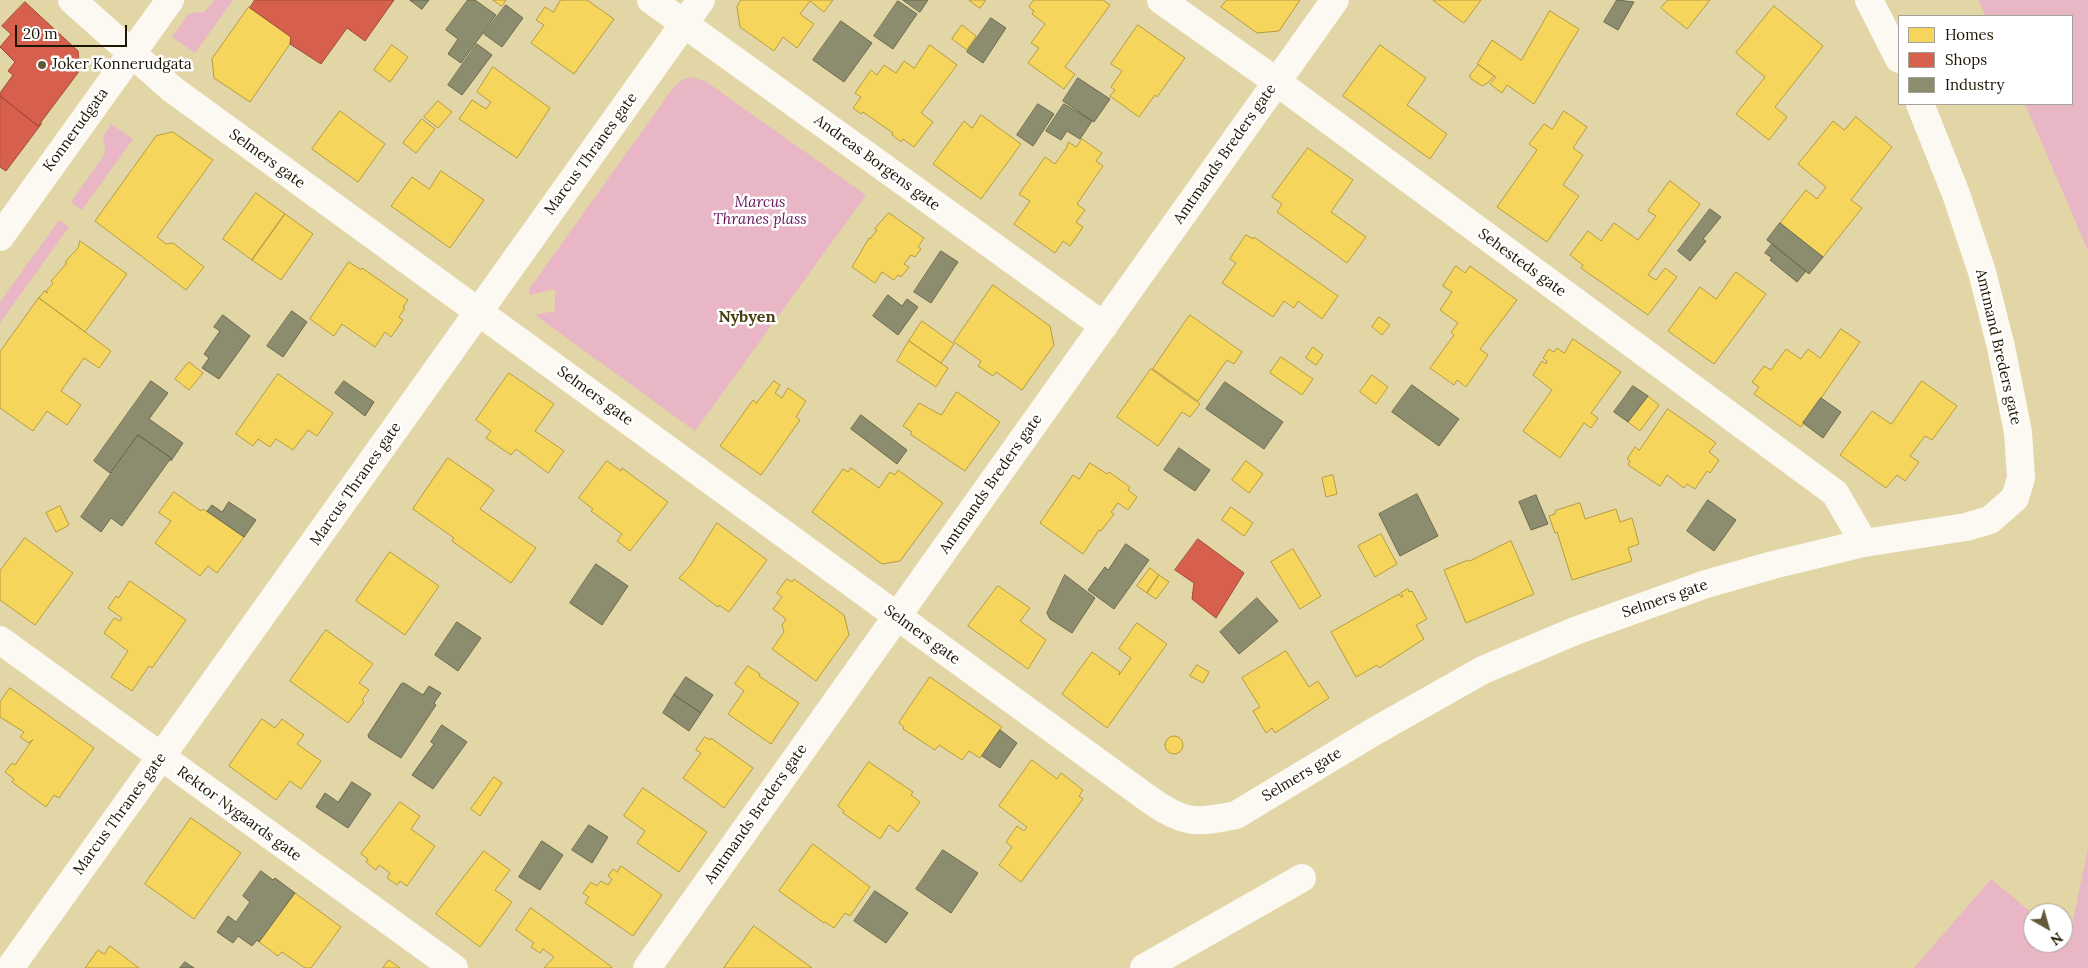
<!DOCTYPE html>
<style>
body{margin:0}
#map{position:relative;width:2088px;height:968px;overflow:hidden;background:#e2d5a6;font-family:Lora,serif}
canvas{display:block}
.legend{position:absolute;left:1898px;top:15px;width:175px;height:90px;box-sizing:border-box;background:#fff;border:1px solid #a5a299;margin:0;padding:6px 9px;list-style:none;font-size:15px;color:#1d1600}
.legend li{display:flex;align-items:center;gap:10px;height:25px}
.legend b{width:25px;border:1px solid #a5a299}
.north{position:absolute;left:2023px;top:903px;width:50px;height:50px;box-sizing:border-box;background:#fff;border:1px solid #a5a299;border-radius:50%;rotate:142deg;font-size:14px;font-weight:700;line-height:20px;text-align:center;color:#1d1600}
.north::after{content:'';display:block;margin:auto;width:18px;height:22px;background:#62593a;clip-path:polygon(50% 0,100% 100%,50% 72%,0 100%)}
.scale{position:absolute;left:15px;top:25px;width:112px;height:22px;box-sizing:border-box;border:2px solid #1d1600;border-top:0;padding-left:6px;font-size:15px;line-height:18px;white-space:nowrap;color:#1d1600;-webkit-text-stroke:4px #fff;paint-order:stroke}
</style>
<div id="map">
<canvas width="2088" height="968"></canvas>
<ul class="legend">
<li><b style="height:14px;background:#f6d55c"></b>Homes</li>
<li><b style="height:14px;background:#d6604d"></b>Shops</li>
<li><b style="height:14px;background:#8c8c6e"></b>Industry</li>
</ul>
<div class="north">N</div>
<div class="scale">20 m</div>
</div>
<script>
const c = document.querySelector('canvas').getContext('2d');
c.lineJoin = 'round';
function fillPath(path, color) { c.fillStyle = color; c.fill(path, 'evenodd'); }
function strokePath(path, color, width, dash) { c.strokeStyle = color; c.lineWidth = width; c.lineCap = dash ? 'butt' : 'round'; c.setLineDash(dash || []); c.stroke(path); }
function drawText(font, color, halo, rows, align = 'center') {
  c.font = font + ' Lora,serif'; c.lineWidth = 5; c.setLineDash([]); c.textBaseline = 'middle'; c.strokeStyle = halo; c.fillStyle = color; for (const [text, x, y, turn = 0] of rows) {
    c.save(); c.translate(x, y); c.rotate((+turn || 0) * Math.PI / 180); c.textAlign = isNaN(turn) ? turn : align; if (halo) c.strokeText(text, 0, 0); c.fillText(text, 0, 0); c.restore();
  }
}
const green = new Path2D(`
 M 215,0 L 233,0 L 195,53 L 172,37 L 188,15 L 191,13 L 204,12 Z
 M 1978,0 L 2088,0 L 2088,251 L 2025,104 L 2072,104 L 2072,16 L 1986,16 Z
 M 690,77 L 705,81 L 866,195 L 695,431 L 535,315 L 555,311 L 555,289 L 529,295 L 530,288 L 673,88 L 682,80 Z
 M 111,124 L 133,139 L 82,210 L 71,202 L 104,155 L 105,147 L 103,137 Z
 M 59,220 L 69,227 L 0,323 L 0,302 Z
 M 2088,848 L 2088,968 L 1914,968 L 1991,879 L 2033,914 L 2033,943 L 2063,943 L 2063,940 L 2068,944 Z`);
const homes = new Path2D(`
 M 493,0 L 506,0 L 502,6 Z
 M 561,0 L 587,0 L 614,19 L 574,74 L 531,43 L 544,25 L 536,20 L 545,7 L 553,12 Z
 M 741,0 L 833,0 L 824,12 L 810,1 L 800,14 L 814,24 L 797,48 L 783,37 L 774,51 L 740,27 L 737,7 Z
 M 969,0 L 986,0 L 980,8 Z
 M 1034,0 L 1103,0 L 1110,5 L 1065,67 L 1075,74 L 1064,89 L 1028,63 L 1039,48 L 1031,43 L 1045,24 L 1032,14 L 1034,11 L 1029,7 Z
 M 1227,0 L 1300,0 L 1279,31 L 1257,33 L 1221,7 Z
 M 1433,0 L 1481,0 L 1464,23 Z
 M 1668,0 L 1710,0 L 1687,29 L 1661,8 Z
 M 1774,6 L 1823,46 L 1775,107 L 1787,117 L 1769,140 L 1736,114 L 1765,77 L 1736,53 Z
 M 249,7 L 291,37 L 290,44 L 250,102 L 214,78 L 212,59 Z
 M 1550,11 L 1579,29 L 1534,104 L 1507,85 L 1502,93 L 1490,84 L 1496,77 L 1477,64 L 1492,40 L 1521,60 Z
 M 962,25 L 976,36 L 967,50 L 952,39 Z
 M 1138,25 L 1185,58 L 1157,97 L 1155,95 L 1139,117 L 1110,96 L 1115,90 L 1111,87 L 1122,71 L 1111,64 Z
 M 392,45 L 408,57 L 390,82 L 374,70 Z
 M 930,45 L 957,65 L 921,113 L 933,122 L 914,147 L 903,139 L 901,142 L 892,135 L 893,133 L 863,112 L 861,114 L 853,108 L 861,97 L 855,93 L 871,70 L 877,75 L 884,65 L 896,73 L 904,61 L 914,68 Z
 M 1380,45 L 1426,78 L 1407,105 L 1447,134 L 1430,159 L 1343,96 Z
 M 1479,65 L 1494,76 L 1489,82 L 1482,86 L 1470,78 L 1470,75 Z
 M 493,67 L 550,108 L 517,158 L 459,119 L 472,100 L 486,109 L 491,102 L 477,92 Z
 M 438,101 L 452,112 L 438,128 L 424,117 Z
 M 340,111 L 385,144 L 358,182 L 312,149 Z
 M 1564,111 L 1587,127 L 1573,148 L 1583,155 L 1563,185 L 1579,196 L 1547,242 L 1497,207 L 1537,150 L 1529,144 L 1544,124 L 1552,129 Z
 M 981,115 L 1021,144 L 981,199 L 933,164 L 964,121 L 972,128 Z
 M 1856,117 L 1892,147 L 1851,200 L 1862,208 L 1823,257 L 1780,223 L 1806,190 L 1817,199 L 1826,187 L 1798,164 L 1833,121 L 1844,130 Z
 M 422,119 L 435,129 L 416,153 L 403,143 Z
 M 173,132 L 213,160 L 157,237 L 166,244 L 173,243 L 204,267 L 186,290 L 95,221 L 156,136 Z
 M 1082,139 L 1102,153 L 1096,161 L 1103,166 L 1077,204 L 1085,210 L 1076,222 L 1083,227 L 1070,246 L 1063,241 L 1055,253 L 1014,224 L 1030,201 L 1019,194 L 1045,157 L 1055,164 L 1067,147 L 1068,142 L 1076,147 Z
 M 1308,148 L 1353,180 L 1331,212 L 1366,237 L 1347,263 L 1277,212 L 1282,204 L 1272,197 Z
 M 441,171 L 484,200 L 450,248 L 391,206 L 412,177 L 429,189 Z
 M 1670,181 L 1700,204 L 1648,275 L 1656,280 L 1665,268 L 1677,277 L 1648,315 L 1581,268 L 1583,265 L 1570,255 L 1588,231 L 1601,241 L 1614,223 L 1638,240 L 1656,216 L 1648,211 Z
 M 256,193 L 285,214 L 252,260 L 223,239 Z
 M 889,213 L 924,238 L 918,247 L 921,249 L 915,257 L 911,255 L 904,264 L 909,267 L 901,277 L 898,275 L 894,280 L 882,272 L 875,283 L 852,267 L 869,238 L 870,239 L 877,230 L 875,229 Z
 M 285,214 L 313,234 L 281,280 L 252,260 Z
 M 1246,235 L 1253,239 L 1254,237 L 1338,296 L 1322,319 L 1298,301 L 1294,308 L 1284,301 L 1273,317 L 1222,283 L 1236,263 L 1230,259 Z
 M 80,241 L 127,274 L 85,332 L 39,298 L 44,291 L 48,293 L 46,291 L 53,283 L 51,281 L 67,263 L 65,262 L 78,248 Z
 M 349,262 L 361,270 L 362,268 L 408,300 L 403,307 L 405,308 L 399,317 L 403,320 L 391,337 L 385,332 L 375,347 L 342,324 L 334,336 L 310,319 Z
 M 1456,266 L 1465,273 L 1470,266 L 1517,300 L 1480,349 L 1488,355 L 1466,387 L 1457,380 L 1454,385 L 1430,368 L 1454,335 L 1451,332 L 1458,323 L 1440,310 L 1452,292 L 1443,286 Z
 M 1736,272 L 1766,294 L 1714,364 L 1668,331 L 1700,287 L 1716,299 Z
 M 993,285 L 1050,326 L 1054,345 L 1022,390 L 996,372 L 993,376 L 978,366 L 981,361 L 954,342 Z
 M 39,298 L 111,351 L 99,368 L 84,358 L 61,391 L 81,405 L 67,425 L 47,411 L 33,431 L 0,408 L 0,352 Z
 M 1190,315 L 1242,352 L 1234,364 L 1227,360 L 1198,401 L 1153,369 Z
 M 1379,317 L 1390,325 L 1382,335 L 1372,327 Z
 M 922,321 L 954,344 L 941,363 L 909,341 Z
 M 1841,329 L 1860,342 L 1801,427 L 1754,394 L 1759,387 L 1752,382 L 1764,366 L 1771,370 L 1786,349 L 1801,359 L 1808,349 L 1820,358 Z
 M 1573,339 L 1621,372 L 1591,413 L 1598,418 L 1591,428 L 1584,423 L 1560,458 L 1523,431 L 1552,390 L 1533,375 L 1542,361 L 1546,364 L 1547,361 L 1543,358 L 1549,349 L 1554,352 L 1557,348 L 1564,353 Z
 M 909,341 L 948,368 L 936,387 L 897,361 Z
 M 1313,347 L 1323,355 L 1316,365 L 1306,358 Z
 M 1281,357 L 1313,379 L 1302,395 L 1270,373 Z
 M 189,362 L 203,373 L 189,390 L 175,379 Z
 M 1151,369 L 1200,404 L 1190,417 L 1182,412 L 1158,446 L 1117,417 Z
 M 509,373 L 554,404 L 535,431 L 564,451 L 548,473 L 516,449 L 511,455 L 486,438 L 491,431 L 476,420 Z
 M 278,374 L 333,413 L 317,436 L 308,430 L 293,450 L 276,439 L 270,447 L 258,439 L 253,446 L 236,434 Z
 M 1372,375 L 1388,387 L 1376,404 L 1360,392 Z
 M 774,381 L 780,385 L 775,393 L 782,398 L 788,388 L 806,401 L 796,417 L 800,420 L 761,475 L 720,446 L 753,400 L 756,403 Z
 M 1922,381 L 1957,406 L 1932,440 L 1925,436 L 1910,456 L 1919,462 L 1905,481 L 1897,475 L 1886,488 L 1840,455 L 1872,411 L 1891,424 Z
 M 957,392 L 1000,422 L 965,471 L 910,434 L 912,432 L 903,426 L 919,403 L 941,415 Z
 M 1648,396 L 1659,405 L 1640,431 L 1628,422 Z
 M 1668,409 L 1716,443 L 1709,452 L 1719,460 L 1710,473 L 1707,471 L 1695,489 L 1687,484 L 1684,488 L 1667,475 L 1660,486 L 1628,465 L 1630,461 L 1627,459 L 1635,447 L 1639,450 Z
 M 448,458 L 494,490 L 480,509 L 536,548 L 511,583 L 452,541 L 454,538 L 413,509 Z
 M 607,461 L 621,471 L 622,468 L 668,502 L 630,551 L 617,541 L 622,534 L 591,511 L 593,509 L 579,498 Z
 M 1246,461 L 1263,474 L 1249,493 L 1232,480 Z
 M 1090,463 L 1107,474 L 1109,472 L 1130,487 L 1128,490 L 1137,497 L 1128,510 L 1118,503 L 1111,512 L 1114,514 L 1101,531 L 1099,530 L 1083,554 L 1040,523 L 1073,475 L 1079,479 Z
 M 851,468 L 879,488 L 890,472 L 895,475 L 898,470 L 943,503 L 900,561 L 882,564 L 812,512 L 843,469 L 848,472 Z
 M 1333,475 L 1337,494 L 1326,497 L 1322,478 Z
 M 174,492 L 201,511 L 203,509 L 244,537 L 217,573 L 208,566 L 200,576 L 155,543 L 171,521 L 159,513 Z
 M 1580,503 L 1585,519 L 1616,509 L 1620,522 L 1632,518 L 1639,544 L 1628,548 L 1632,561 L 1572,580 L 1557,532 L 1555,533 L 1549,516 L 1555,514 L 1555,511 Z
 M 60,506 L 69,525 L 56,532 L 46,513 Z
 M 1231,507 L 1253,523 L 1244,536 L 1222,520 Z
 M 717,523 L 767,560 L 729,612 L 719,605 L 718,607 L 679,578 L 690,566 Z
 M 1381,534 L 1397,564 L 1375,577 L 1358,546 Z
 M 25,538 L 73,573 L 35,625 L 0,600 L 0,571 Z
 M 1511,541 L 1534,594 L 1466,623 L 1444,570 L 1468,560 L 1469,561 Z
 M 1293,549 L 1321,596 L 1300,609 L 1271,562 Z
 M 390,552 L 439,586 L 405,635 L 356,601 Z
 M 1150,568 L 1159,575 L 1147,593 L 1137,586 Z
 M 1159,575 L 1169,582 L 1156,599 L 1147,593 Z
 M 787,579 L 792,582 L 794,579 L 844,615 L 849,635 L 816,681 L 772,649 L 784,632 L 782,625 L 786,619 L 773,609 L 782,597 L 777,593 Z
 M 130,581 L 186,620 L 152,668 L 149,666 L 132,691 L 111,677 L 128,651 L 104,633 L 114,618 L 120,621 L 122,618 L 108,608 L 116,596 L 118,598 Z
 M 998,586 L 1030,608 L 1020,621 L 1046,640 L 1028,669 L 968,626 Z
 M 1408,589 L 1409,592 L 1412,591 L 1427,619 L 1416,625 L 1424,639 L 1379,668 L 1377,665 L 1356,677 L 1331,632 L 1399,594 L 1401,597 L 1403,596 L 1401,593 Z
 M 1137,623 L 1167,644 L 1107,728 L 1062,694 L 1092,652 L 1120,672 L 1119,675 L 1131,658 L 1119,649 Z
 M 326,630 L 373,664 L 359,683 L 369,690 L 362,700 L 364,702 L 348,723 L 290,681 Z
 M 1286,651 L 1309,687 L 1318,681 L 1329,698 L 1275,733 L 1272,728 L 1266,733 L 1253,711 L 1260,707 L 1242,678 Z
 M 1197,665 L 1209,672 L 1203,683 L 1190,676 Z
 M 748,666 L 760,674 L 759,676 L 799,703 L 771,744 L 728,714 L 744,691 L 735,684 Z
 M 930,677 L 1002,727 L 980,758 L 969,751 L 962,760 L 939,745 L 935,750 L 903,729 L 904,727 L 899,723 Z
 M 10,688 L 94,748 L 59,798 L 54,795 L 46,807 L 12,782 L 14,779 L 5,772 L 12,763 L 15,765 L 33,739 L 29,743 L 20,737 L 24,732 L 0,717 L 0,702 Z
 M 262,719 L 275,728 L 282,719 L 304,735 L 297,744 L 321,761 L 301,789 L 290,781 L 276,800 L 229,766 Z
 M1165 745a9 9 0 1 1 18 0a9 9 0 1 1-18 0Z
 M 705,737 L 710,740 L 711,738 L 753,768 L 724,808 L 683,778 L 701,753 L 696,750 Z
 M 1032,760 L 1057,779 L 1061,773 L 1083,790 L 1079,796 L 1083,799 L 1021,882 L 999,865 L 1012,847 L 1006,842 L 1017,826 L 1024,831 L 1027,827 L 999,806 Z
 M 869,762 L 913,792 L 911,795 L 920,802 L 898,832 L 889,825 L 880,839 L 843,813 L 844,811 L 838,806 Z
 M 494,777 L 502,783 L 480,816 L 471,809 Z
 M 643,788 L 707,832 L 679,872 L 637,843 L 645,831 L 624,816 Z
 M 400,802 L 420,816 L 411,829 L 435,846 L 407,886 L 400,881 L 397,885 L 387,878 L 390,873 L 379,865 L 376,870 L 366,862 L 368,859 L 361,854 Z
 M 191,818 L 241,853 L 194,919 L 145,884 Z
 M 813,844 L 870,887 L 850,916 L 845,913 L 834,928 L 825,922 L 824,923 L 779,891 Z
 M 484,851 L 510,870 L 495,890 L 512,902 L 480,947 L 436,914 Z
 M 621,866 L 662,895 L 633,936 L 585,903 L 589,897 L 583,893 L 591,882 L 597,886 L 601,881 L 608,885 L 612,879 L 608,876 L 613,869 L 617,872 Z
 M 295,893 L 341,927 L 311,968 L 305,968 L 282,952 L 278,956 L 259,942 Z
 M 531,908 L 612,967 L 611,968 L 544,968 L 554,957 L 543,949 L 540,953 L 531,947 L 534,943 L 516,930 Z
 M 754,926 L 812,968 L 724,968 Z
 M 110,946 L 139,968 L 85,968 L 98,950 L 104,954 Z
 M 389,960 L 400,968 L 383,968 Z`);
const shops = new Path2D(`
 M 255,0 L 394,0 L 365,41 L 347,28 L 321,64 L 290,44 L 291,37 L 250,8 Z
 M 25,2 L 78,51 L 80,70 L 38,126 L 0,96 L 0,93 L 13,75 L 8,71 L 15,62 L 0,47 L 11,34 L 2,26 Z
 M 0,96 L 38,126 L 42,123 L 6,171 L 0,167 Z
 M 1198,539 L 1244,573 L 1216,618 L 1192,599 L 1194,583 L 1175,570 Z`);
const industry = new Path2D(`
 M 410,0 L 429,0 L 422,9 Z
 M 468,0 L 475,0 L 496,15 L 461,63 L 448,54 L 458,39 L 446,30 Z
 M 903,0 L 928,0 L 920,12 Z
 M 1617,0 L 1634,2 L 1618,30 L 1604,22 Z
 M 898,1 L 917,14 L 893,49 L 874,36 Z
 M 506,5 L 523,18 L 502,47 L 484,34 Z
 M 991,18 L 1006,28 L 983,63 L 967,52 Z
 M 841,21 L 872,43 L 844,82 L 813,60 Z
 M 477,44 L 492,55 L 462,95 L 448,85 Z
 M 1078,78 L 1110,99 L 1094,122 L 1063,101 Z
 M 1038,104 L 1054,114 L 1033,146 L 1017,135 Z
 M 1064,104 L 1092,121 L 1080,139 L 1067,131 L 1061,140 L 1046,131 Z
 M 1710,209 L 1721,217 L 1703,239 L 1706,241 L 1690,261 L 1678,251 Z
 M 1780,223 L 1823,257 L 1809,274 L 1767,240 Z
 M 1772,244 L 1806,271 L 1797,282 L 1770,260 L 1772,258 L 1765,253 Z
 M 941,251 L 958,262 L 931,303 L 914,292 Z
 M 888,295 L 902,306 L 907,299 L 918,307 L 898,335 L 873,316 Z
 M 292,311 L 307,322 L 283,357 L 267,346 Z
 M 223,315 L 250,336 L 219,379 L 202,368 L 209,358 L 204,354 L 220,331 L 214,327 Z
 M 151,381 L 168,393 L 149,419 L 183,443 L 171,461 L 171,458 L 138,435 L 110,473 L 94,461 Z
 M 344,381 L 374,402 L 365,416 L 335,393 Z
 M 1225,382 L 1283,422 L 1264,449 L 1206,409 Z
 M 1412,385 L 1459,419 L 1439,446 L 1392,412 Z
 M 1633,386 L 1648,396 L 1628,422 L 1614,412 Z
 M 1821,398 L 1841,412 L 1823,438 L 1803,423 Z
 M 861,415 L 907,450 L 897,464 L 851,429 Z
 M 138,435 L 171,458 L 122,526 L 111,518 L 101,532 L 81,517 Z
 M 1179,448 L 1210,470 L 1195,491 L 1164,470 Z
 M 1417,494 L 1438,536 L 1400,556 L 1379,514 Z
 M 1536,495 L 1548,524 L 1531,530 L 1519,502 Z
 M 1708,500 L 1736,520 L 1714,551 L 1687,531 Z
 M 229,502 L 256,520 L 244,537 L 207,511 L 212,505 L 222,512 Z
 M 1126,544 L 1149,560 L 1114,609 L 1088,590 L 1105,567 L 1108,570 Z
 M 596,564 L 628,586 L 602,625 L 570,603 Z
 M 1065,575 L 1095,598 L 1072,633 L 1050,619 L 1047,613 Z
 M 1257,598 L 1278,621 L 1239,654 L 1220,632 Z
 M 457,622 L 481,638 L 458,671 L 435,655 Z
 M 686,677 L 713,695 L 701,713 L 674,695 Z
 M 404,683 L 423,695 L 429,686 L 441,693 L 434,703 L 436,705 L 401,758 L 369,738 L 368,735 L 401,684 Z
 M 674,695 L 701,713 L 689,731 L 663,713 Z
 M 442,725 L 467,742 L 433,789 L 412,775 L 434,744 L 431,742 Z
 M 1000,730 L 1017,743 L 1000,768 L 982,756 Z
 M 352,782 L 371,794 L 348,828 L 316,807 L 325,793 L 338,802 Z
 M 589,825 L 608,837 L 592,863 L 572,850 Z
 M 542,841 L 563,855 L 540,890 L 519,877 Z
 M 943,850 L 978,873 L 951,913 L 916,889 Z
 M 261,871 L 273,880 L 275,878 L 295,893 L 259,942 L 257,940 L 252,946 L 238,936 L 233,943 L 217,932 L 228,916 L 236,922 L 250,902 L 243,896 Z
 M 875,891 L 908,913 L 886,943 L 854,921 Z
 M 185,962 L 194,968 L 180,968 Z`);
const street = new Path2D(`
 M 72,0 L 172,89 L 1128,784 C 1147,797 1169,817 1193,820 C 1207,821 1221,818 1236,815 L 1375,731 L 1483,670 L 1575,631 L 1706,584 L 1773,565 L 1864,543 L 1966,527 L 1990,520 L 2015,498 L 2021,478 L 2018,432 L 2001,347 L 1982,272 L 1956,194 L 1920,104
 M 651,0 L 1104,326
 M 1161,0 L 1277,82 L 1835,493 L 1864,543
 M 1869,0 L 1899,59
 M 0,640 L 454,968
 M 10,968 L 701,0
 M 647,968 L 1335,0
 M 1144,968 L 1302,878`);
const secondary = new Path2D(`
 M 0,237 L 170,0`);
const markers = [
 [42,65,5,"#62593a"]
];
const poiNames = [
 ["Joker Konnerudgata",52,65]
];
const streetNames = [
 ["Konnerudgata",76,130,-54],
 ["Marcus Thranes gate",591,154,-54],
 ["Amtmands Breders gate",1225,154,-55],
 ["Selmers gate",267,159,36],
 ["Andreas Borgens gate",877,163,36],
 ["Sehesteds gate",1522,263,36],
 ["Amtmand Breders gate",1998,347,77],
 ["Selmers gate",595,396,36],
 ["Marcus Thranes gate",356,484,-55],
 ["Amtmands Breders gate",991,484,-55],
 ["Selmers gate",1665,599,-19],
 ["Selmers gate",922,635,36],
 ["Selmers gate",1302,775,-31],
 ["Marcus Thranes gate",120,814,-54],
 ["Rektor Nygaards gate",239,814,36],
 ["Amtmands Breders gate",756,814,-55]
];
const parkNames = [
 ["Marcus",760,203],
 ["Thranes plass",760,220]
];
const neighbourhoodNames = [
 ["Nybyen",747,317]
];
fillPath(green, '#e9b6c5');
fillPath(homes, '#f6d55c');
strokePath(homes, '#b59c40', 1);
fillPath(shops, '#d6604d');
strokePath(shops, '#9e4a36', 1);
fillPath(industry, '#8c8c6e');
strokePath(industry, '#6b694d', 1);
strokePath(street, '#fbf9f2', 28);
strokePath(secondary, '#fbf9f2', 28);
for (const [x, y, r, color] of markers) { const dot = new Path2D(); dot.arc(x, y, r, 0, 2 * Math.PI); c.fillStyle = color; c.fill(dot); strokePath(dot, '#fff', 2); }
drawText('15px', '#1d1600', '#fff', poiNames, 'left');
drawText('15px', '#1d1600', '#fff', streetNames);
drawText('italic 15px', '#631559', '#fff', parkNames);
drawText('bold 16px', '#493d0e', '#fff', neighbourhoodNames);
</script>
